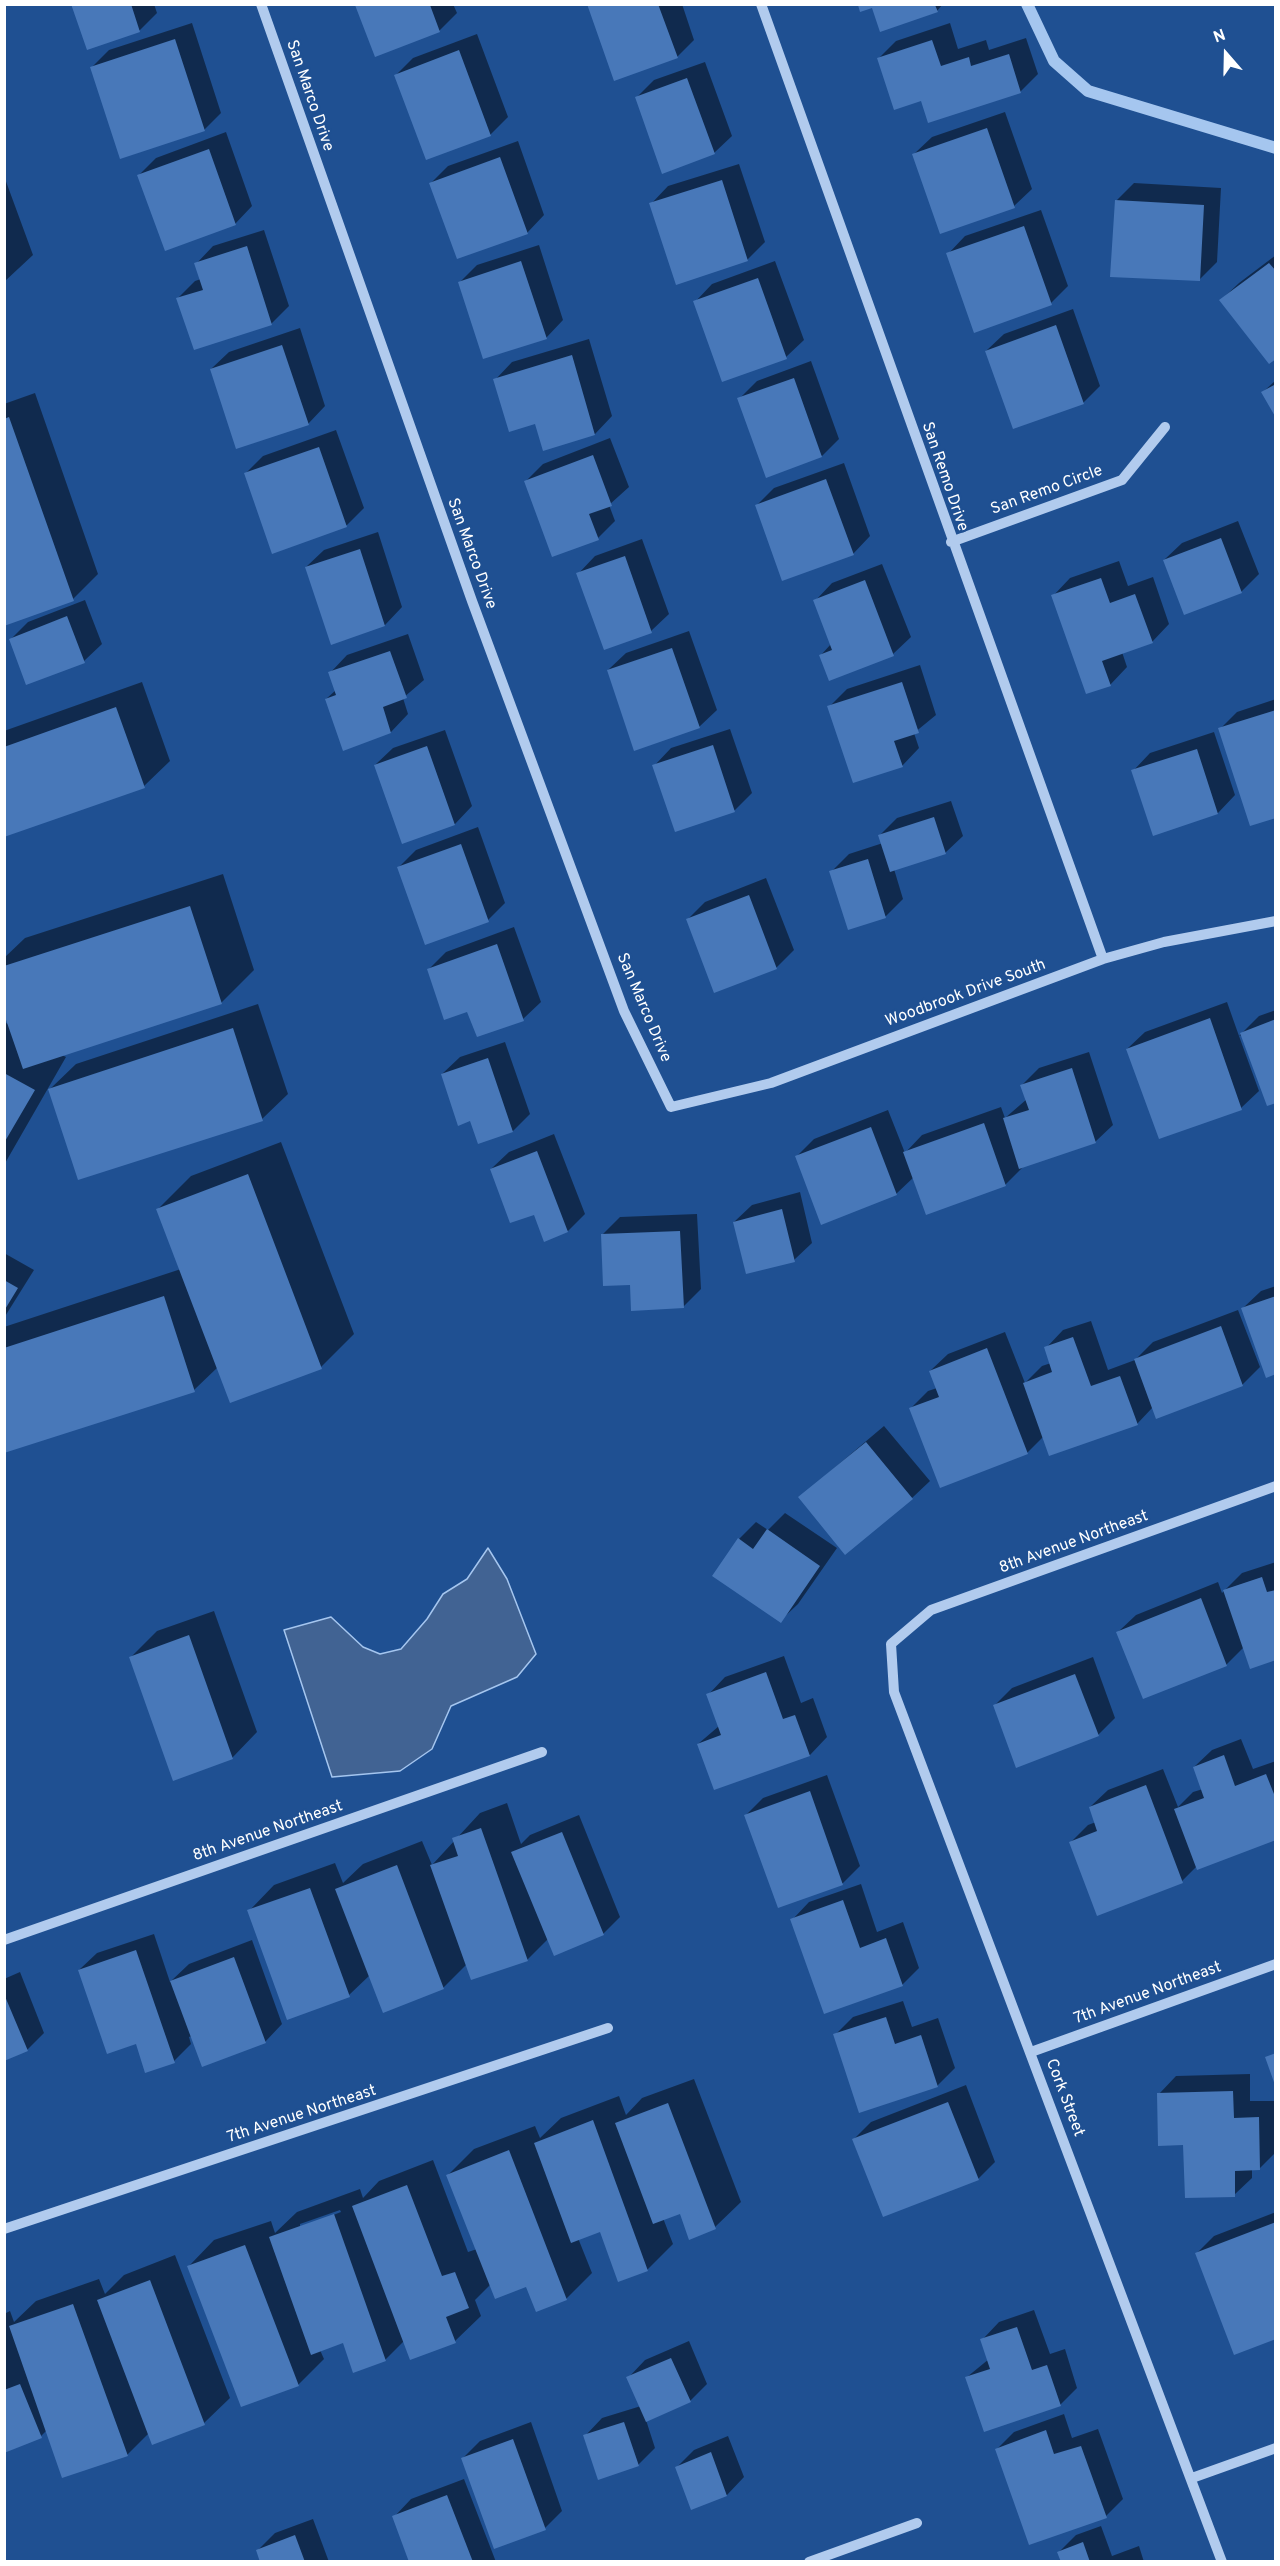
<!DOCTYPE html>
<style>
body{margin:0}
#map{position:relative;width:1280px;height:2566px;overflow:hidden;background:#1f5092;font-family:Overpass,sans-serif}
canvas{display:block}
.frame{position:absolute;inset:0;border:6px solid #fff;pointer-events:none}
.north{position:absolute;left:1196px;top:24px;width:60px;height:60px;-webkit-text-stroke:4px #1f5092;paint-order:stroke;rotate:340deg;font-size:16px;font-weight:700;line-height:24px;text-align:center;color:#fff}
.north::after{content:'';display:block;margin:auto;width:21px;height:27px;background:#fff;clip-path:polygon(50% 0,100% 100%,50% 72%,0 100%)}
</style>
<div id="map">
<canvas width="1280" height="2566"></canvas>
<div class="frame"></div>
<div class="north">N</div>
</div>
<script>
const c = document.querySelector('canvas').getContext('2d');
c.lineJoin = 'round';
function fillPath(path, color) { c.fillStyle = color; c.fill(path, 'evenodd'); }
function strokePath(path, color, width, dash) { c.strokeStyle = color; c.lineWidth = width; c.lineCap = dash ? 'butt' : 'round'; c.setLineDash(dash || []); c.stroke(path); }
function drawText(font, color, halo, rows, align = 'center') {
  c.font = font + ' Overpass,sans-serif'; c.lineWidth = 4.5; c.setLineDash([]); c.textBaseline = 'middle'; c.strokeStyle = halo; c.fillStyle = color; for (const [text, x, y, turn = 0] of rows) {
    c.save(); c.translate(x, y); c.rotate((+turn || 0) * Math.PI / 180); c.textAlign = isNaN(turn) ? turn : align; if (halo) c.strokeText(text, 0, 0); c.fillText(text, 0, 0); c.restore();
  }
}
const water = new Path2D(`
 M 488,1548 L 507,1579 L 536,1654 L 517,1677 L 451,1706 L 432,1749 L 400,1771 L 332,1777 L 284,1630 L 331,1617 L 363,1647 L 380,1654 L 401,1649 L 427,1619 L 443,1594 L 467,1579 Z`);
const shadow = new Path2D(`
 M 73,4 L 154,4 L 157,13 L 140,30 L 88,48 Z
 M 357,4 L 453,4 L 457,13 L 439,31 L 376,55 Z
 M 682,4 L 694,40 L 677,57 L 589,5 Z
 M 859,4 L 943,4 L 937,11 L 873,6 L 861,10 Z
 M 192,23 L 221,113 L 204,130 L 92,67 L 109,50 Z
 M 950,23 L 958,49 L 986,40 L 989,50 L 1026,38 L 1038,74 L 1020,92 L 922,99 L 879,58 L 896,41 Z
 M 477,34 L 508,117 L 490,135 L 396,75 L 413,58 Z
 M 705,62 L 732,136 L 714,153 L 636,98 L 654,80 Z
 M 1005,112 L 1032,189 L 1014,206 L 914,154 L 932,137 Z
 M 226,132 L 252,206 L 235,224 L 139,175 L 156,158 Z
 M 518,141 L 544,215 L 527,233 L 431,183 L 448,166 Z
 M 739,164 L 765,242 L 747,260 L 651,204 L 668,186 Z
 M 4,176 L 33,255 L 4,282 Z
 M 1134,183 L 1221,188 L 1217,262 L 1199,280 L 1116,201 Z
 M 1041,210 L 1068,286 L 1051,303 L 948,254 L 965,236 Z
 M 264,230 L 289,306 L 271,324 L 178,298 L 195,281 L 201,279 L 196,264 L 213,246 Z
 M 539,245 L 563,320 L 546,338 L 460,282 L 477,265 Z
 M 1276,255 L 1276,357 L 1221,300 L 1239,283 Z
 M 775,261 L 804,340 L 786,357 L 695,302 L 712,284 Z
 M 1073,309 L 1100,386 L 1083,403 L 986,351 L 1004,334 Z
 M 300,328 L 325,406 L 308,424 L 211,369 L 229,352 Z
 M 589,339 L 612,416 L 595,434 L 536,422 L 495,380 L 512,362 Z
 M 811,361 L 839,439 L 822,456 L 739,399 L 757,381 Z
 M 1276,380 L 1276,415 L 1263,392 Z
 M 35,393 L 98,574 L 73,599 L 4,624 L 4,404 Z
 M 336,430 L 364,508 L 347,525 L 273,552 L 245,474 L 263,456 Z
 M 610,438 L 629,487 L 609,505 L 615,521 L 598,538 L 525,482 L 543,464 Z
 M 844,463 L 870,536 L 853,554 L 757,505 L 774,488 Z
 M 1238,521 L 1259,574 L 1241,592 L 1164,560 L 1182,543 Z
 M 378,532 L 402,607 L 385,625 L 332,643 L 306,567 L 324,550 Z
 M 642,539 L 669,614 L 651,631 L 605,648 L 578,574 L 595,556 Z
 M 1119,561 L 1128,586 L 1153,577 L 1169,624 L 1152,642 L 1122,652 L 1127,667 L 1110,685 L 1053,596 L 1070,578 Z
 M 882,564 L 911,637 L 893,654 L 821,655 L 831,644 L 815,601 L 832,583 Z
 M 85,600 L 102,644 L 84,661 L 27,683 L 11,639 L 28,622 Z
 M 689,631 L 717,710 L 699,727 L 608,670 L 626,653 Z
 M 408,634 L 424,680 L 403,698 L 408,714 L 391,732 L 344,749 L 326,699 L 336,690 L 330,673 L 347,655 Z
 M 920,665 L 936,715 L 914,733 L 919,748 L 902,766 L 829,707 L 847,689 Z
 M 142,682 L 170,761 L 144,786 L 4,836 L 4,731 Z
 M 1276,699 L 1276,816 L 1220,729 L 1237,712 Z
 M 730,729 L 752,793 L 735,810 L 675,830 L 654,766 L 671,748 Z
 M 445,730 L 472,806 L 455,824 L 403,842 L 375,765 L 393,748 Z
 M 1214,732 L 1235,795 L 1218,813 L 1154,834 L 1133,771 L 1150,753 Z
 M 951,801 L 963,836 L 945,853 L 894,869 L 903,899 L 886,916 L 849,928 L 831,872 L 849,854 L 883,843 L 880,835 L 897,818 Z
 M 478,827 L 505,903 L 488,920 L 399,867 L 416,850 Z
 M 223,874 L 254,970 L 221,1003 L 62,1055 L 66,1057 L 4,1165 L 4,1022 L 10,1025 L 4,1009 L 4,958 L 25,938 Z
 M 766,878 L 794,950 L 776,968 L 688,919 L 705,902 Z
 M 514,927 L 541,1002 L 523,1019 L 477,1035 L 468,1010 L 428,970 L 446,952 Z
 M 1227,1002 L 1239,1036 L 1259,1016 L 1276,1010 L 1276,1102 L 1242,1035 L 1239,1036 L 1259,1091 L 1241,1108 L 1159,1137 L 1127,1049 L 1145,1032 Z
 M 258,1004 L 288,1094 L 262,1119 L 50,1089 L 76,1064 Z
 M 505,1042 L 530,1114 L 513,1131 L 471,1119 L 442,1074 L 460,1057 Z
 M 1089,1052 L 1113,1125 L 1095,1142 L 1023,1167 L 1005,1185 L 914,1177 L 896,1194 L 797,1156 L 814,1139 L 888,1110 L 905,1153 L 922,1135 L 1001,1107 L 1005,1118 L 1027,1099 L 1022,1085 L 1039,1068 Z
 M 554,1134 L 585,1214 L 568,1231 L 535,1213 L 491,1169 L 509,1152 Z
 M 281,1142 L 354,1334 L 321,1367 L 218,1367 L 194,1390 L 4,1452 L 4,1327 L 181,1269 L 158,1209 L 191,1176 Z
 M 800,1192 L 812,1243 L 794,1260 L 734,1222 L 752,1205 Z
 M 697,1214 L 701,1289 L 683,1307 L 631,1283 L 602,1235 L 620,1217 Z
 M 4,1253 L 34,1270 L 4,1318 Z
 M 1276,1286 L 1276,1373 L 1243,1308 L 1261,1291 Z
 M 1238,1310 L 1260,1367 L 1242,1385 L 1153,1407 L 1137,1424 L 1044,1436 L 1027,1453 L 911,1408 L 928,1391 L 937,1388 L 930,1371 L 948,1354 L 1005,1332 L 1025,1383 L 1042,1366 L 1051,1363 L 1046,1348 L 1063,1330 L 1091,1321 L 1108,1370 L 1135,1360 L 1153,1342 Z
 M 884,1426 L 930,1481 L 912,1498 L 800,1497 Z
 M 785,1513 L 837,1548 L 798,1604 L 780,1621 L 739,1539 L 756,1522 L 768,1530 Z
 M 1276,1562 L 1276,1658 L 1244,1647 L 1226,1665 L 1118,1632 L 1136,1615 L 1218,1582 L 1222,1593 L 1242,1573 Z
 M 214,1611 L 257,1732 L 232,1758 L 131,1657 L 157,1631 Z
 M 784,1656 L 801,1703 L 813,1698 L 827,1737 L 810,1755 L 714,1788 L 698,1744 L 719,1726 L 708,1695 L 725,1677 Z
 M 1093,1657 L 1115,1718 L 1098,1735 L 995,1705 L 1012,1688 Z
 M 1241,1739 L 1253,1769 L 1276,1761 L 1276,1838 L 1197,1866 L 1182,1881 L 1098,1914 L 1070,1843 L 1088,1825 L 1096,1822 L 1090,1807 L 1108,1790 L 1163,1769 L 1178,1807 L 1193,1792 L 1203,1789 L 1194,1767 L 1212,1750 Z
 M 827,1775 L 860,1866 L 843,1883 L 779,1906 L 746,1815 L 763,1798 Z
 M 507,1803 L 521,1844 L 530,1835 L 579,1815 L 620,1917 L 603,1934 L 548,1939 L 527,1960 L 467,1964 L 443,1988 L 370,1975 L 349,1995 L 249,1911 L 274,1885 L 335,1863 L 343,1883 L 363,1864 L 422,1841 L 432,1865 L 480,1813 Z
 M 861,1884 L 877,1932 L 903,1922 L 919,1968 L 902,1985 L 792,1920 L 809,1902 Z
 M 154,1934 L 170,1982 L 189,1964 L 252,1940 L 282,2024 L 265,2042 L 192,2036 L 189,2037 L 191,2044 L 174,2061 L 137,2043 L 79,1970 L 97,1953 Z
 M 20,1972 L 44,2033 L 27,2050 L 4,2059 L 4,1979 Z
 M 903,2001 L 912,2027 L 938,2018 L 955,2068 L 937,2086 L 835,2035 L 853,2017 Z
 M 1250,2074 L 1250,2101 L 1275,2101 L 1276,2152 L 1259,2169 L 1252,2169 L 1252,2178 L 1234,2195 L 1185,2143 L 1159,2094 L 1176,2076 Z
 M 694,2079 L 741,2202 L 715,2227 L 681,2212 L 663,2218 L 673,2244 L 647,2270 L 601,2230 L 578,2238 L 592,2273 L 566,2299 L 527,2285 L 491,2284 L 475,2300 L 481,2316 L 455,2341 L 411,2358 L 404,2341 L 385,2360 L 344,2341 L 320,2350 L 324,2359 L 298,2385 L 189,2266 L 214,2240 L 271,2221 L 275,2233 L 297,2212 L 360,2189 L 363,2198 L 379,2181 L 433,2160 L 468,2252 L 477,2249 L 448,2175 L 474,2149 L 535,2126 L 540,2138 L 561,2118 L 619,2096 L 626,2115 L 642,2098 ZM 340,2210 L 341,2212 L 300,2228 L 300,2224 Z
 M 966,2085 L 995,2162 L 978,2179 L 854,2139 L 871,2122 Z
 M 1276,2212 L 1276,2337 L 1197,2253 L 1214,2236 Z
 M 175,2255 L 230,2398 L 204,2423 L 149,2433 L 127,2455 L 47,2430 L 41,2436 L 4,2452 L 4,2314 L 10,2311 L 14,2322 L 36,2301 L 99,2279 L 105,2294 L 124,2275 Z
 M 1034,2310 L 1050,2354 L 1065,2349 L 1077,2388 L 1060,2405 L 967,2377 L 989,2359 L 982,2340 L 999,2322 Z
 M 689,2341 L 707,2384 L 690,2401 L 646,2420 L 655,2448 L 638,2465 L 585,2436 L 602,2418 L 641,2406 L 628,2378 L 645,2360 Z
 M 1064,2414 L 1072,2438 L 1098,2429 L 1123,2499 L 1106,2516 L 996,2450 L 1014,2432 Z
 M 531,2422 L 562,2511 L 545,2528 L 463,2458 L 480,2441 Z
 M 728,2436 L 744,2477 L 727,2495 L 692,2508 L 677,2467 L 694,2450 Z
 M 464,2479 L 496,2562 L 411,2562 L 394,2517 L 411,2499 Z
 M 313,2519 L 329,2562 L 262,2562 L 258,2550 L 275,2533 Z
 M 1101,2526 L 1112,2556 L 1139,2546 L 1144,2562 L 1062,2562 L 1059,2552 L 1076,2535 Z`);
const stream = new Path2D(`
 M 1027,4 L 1054,61 L 1088,91 L 1276,148`);
const building = new Path2D(`
 M 71,4 L 131,4 L 140,32 L 87,50 Z
 M 587,4 L 658,4 L 678,58 L 614,81 Z
 M 355,5 L 430,5 L 440,32 L 375,57 Z
 M 858,5 L 935,5 L 938,12 L 880,32 L 872,8 L 860,12 Z
 M 175,39 L 205,131 L 120,159 L 90,67 Z
 M 932,40 L 941,66 L 969,57 L 971,66 L 1009,54 L 1021,93 L 928,123 L 921,101 L 894,110 L 877,58 Z
 M 459,50 L 491,136 L 426,160 L 394,75 Z
 M 687,78 L 715,154 L 662,174 L 635,97 Z
 M 987,128 L 1015,208 L 940,234 L 912,154 Z
 M 209,149 L 236,225 L 165,251 L 137,175 Z
 M 500,157 L 528,234 L 457,259 L 429,183 Z
 M 722,180 L 748,261 L 676,285 L 649,203 Z
 M 1115,200 L 1204,205 L 1200,281 L 1110,277 Z
 M 1024,226 L 1052,305 L 974,333 L 946,253 Z
 M 247,246 L 272,325 L 194,350 L 176,298 L 203,290 L 194,263 Z
 M 521,261 L 547,339 L 483,359 L 458,282 Z
 M 1269,263 L 1276,271 L 1276,359 L 1269,364 L 1219,300 Z
 M 758,278 L 787,359 L 722,382 L 693,301 Z
 M 1056,325 L 1084,404 L 1013,429 L 985,351 Z
 M 282,345 L 309,425 L 236,449 L 210,369 Z
 M 572,355 L 595,435 L 543,451 L 535,424 L 509,432 L 493,379 Z
 M 794,378 L 822,457 L 766,478 L 737,398 Z
 M 1276,384 L 1276,418 L 1261,392 Z
 M 9,417 L 74,601 L 4,626 L 4,419 Z
 M 319,447 L 347,527 L 272,554 L 244,473 Z
 M 593,455 L 612,506 L 589,514 L 599,540 L 552,557 L 524,481 Z
 M 826,479 L 854,555 L 782,581 L 755,505 Z
 M 1221,538 L 1242,593 L 1184,615 L 1163,560 Z
 M 360,549 L 385,626 L 331,645 L 305,567 Z
 M 625,556 L 652,633 L 604,650 L 576,573 Z
 M 1101,578 L 1110,603 L 1135,594 L 1153,643 L 1102,661 L 1111,686 L 1086,694 L 1051,595 Z
 M 865,580 L 894,656 L 829,681 L 819,655 L 832,650 L 813,600 Z
 M 67,616 L 85,663 L 26,685 L 9,639 Z
 M 672,648 L 700,728 L 634,751 L 607,670 Z
 M 390,651 L 407,698 L 383,707 L 391,733 L 343,751 L 325,699 L 336,695 L 328,672 Z
 M 902,682 L 919,733 L 894,741 L 903,767 L 853,783 L 827,706 Z
 M 116,707 L 145,788 L 4,837 L 4,747 Z
 M 1276,710 L 1276,818 L 1250,826 L 1218,728 Z
 M 713,745 L 735,812 L 675,832 L 652,765 Z
 M 427,746 L 455,825 L 402,844 L 374,765 Z
 M 1197,749 L 1218,814 L 1153,836 L 1131,770 Z
 M 934,817 L 946,854 L 890,872 L 878,835 Z
 M 461,844 L 489,922 L 425,945 L 397,867 Z
 M 868,859 L 886,918 L 848,930 L 829,871 Z
 M 749,895 L 777,969 L 714,993 L 686,919 Z
 M 190,906 L 222,1004 L 23,1069 L 4,1014 L 4,966 Z
 M 497,944 L 524,1021 L 477,1037 L 467,1012 L 444,1020 L 427,969 Z
 M 1210,1018 L 1242,1110 L 1159,1139 L 1126,1049 Z
 M 1276,1019 L 1276,1103 L 1267,1106 L 1240,1033 Z
 M 233,1028 L 263,1121 L 78,1180 L 48,1089 Z
 M 488,1058 L 513,1132 L 478,1144 L 470,1121 L 458,1126 L 441,1074 Z
 M 1072,1068 L 1096,1143 L 1019,1169 L 1003,1118 L 1029,1110 L 1020,1085 Z
 M 4,1073 L 35,1090 L 4,1143 Z
 M 984,1123 L 1006,1186 L 926,1215 L 903,1152 Z
 M 871,1127 L 897,1195 L 821,1225 L 795,1156 Z
 M 537,1151 L 568,1232 L 544,1242 L 534,1215 L 510,1223 L 490,1169 Z
 M 248,1174 L 322,1369 L 230,1403 L 156,1209 Z
 M 782,1209 L 795,1262 L 746,1274 L 733,1222 Z
 M 680,1231 L 684,1308 L 631,1311 L 630,1285 L 603,1286 L 601,1234 Z
 M 4,1280 L 18,1288 L 4,1311 Z
 M 164,1296 L 195,1392 L 4,1453 L 4,1348 Z
 M 1276,1296 L 1276,1374 L 1266,1378 L 1241,1308 Z
 M 1221,1326 L 1243,1386 L 1156,1419 L 1134,1359 Z
 M 1073,1337 L 1091,1386 L 1120,1376 L 1138,1425 L 1049,1456 L 1023,1383 L 1052,1372 L 1044,1347 Z
 M 987,1348 L 1028,1454 L 940,1488 L 909,1408 L 939,1397 L 929,1371 Z
 M 866,1442 L 913,1499 L 845,1555 L 798,1497 Z
 M 767,1529 L 820,1566 L 781,1623 L 712,1576 L 738,1538 L 753,1549 Z
 M 1262,1577 L 1267,1592 L 1276,1590 L 1276,1660 L 1250,1669 L 1223,1590 Z
 M 1201,1598 L 1227,1666 L 1143,1699 L 1116,1632 Z
 M 189,1635 L 233,1759 L 173,1781 L 129,1657 Z
 M 766,1672 L 783,1719 L 795,1715 L 810,1756 L 714,1790 L 697,1744 L 721,1735 L 706,1694 Z
 M 1075,1674 L 1099,1736 L 1016,1768 L 993,1705 Z
 M 1224,1755 L 1235,1786 L 1266,1774 L 1276,1799 L 1276,1840 L 1197,1870 L 1174,1809 L 1204,1798 L 1193,1767 Z
 M 1146,1785 L 1183,1883 L 1097,1916 L 1069,1842 L 1097,1831 L 1089,1807 Z
 M 810,1791 L 843,1885 L 778,1908 L 744,1815 Z
 M 481,1828 L 528,1961 L 471,1980 L 430,1865 L 458,1856 L 452,1838 Z
 M 562,1832 L 604,1935 L 554,1956 L 511,1852 Z
 M 397,1865 L 444,1989 L 383,2013 L 335,1889 Z
 M 310,1888 L 350,1997 L 287,2020 L 247,1910 Z
 M 843,1900 L 860,1948 L 886,1938 L 903,1986 L 824,2014 L 790,1919 Z
 M 136,1950 L 175,2063 L 145,2073 L 136,2044 L 107,2054 L 78,1970 Z
 M 234,1957 L 266,2043 L 202,2067 L 170,1981 Z
 M 4,1994 L 28,2051 L 4,2061 Z
 M 886,2017 L 895,2044 L 921,2035 L 938,2087 L 859,2113 L 833,2034 Z
 M 1276,2053 L 1276,2085 L 1275,2085 L 1265,2057 Z
 M 1233,2091 L 1234,2118 L 1259,2117 L 1260,2170 L 1235,2171 L 1235,2197 L 1185,2198 L 1183,2145 L 1158,2146 L 1157,2093 Z
 M 948,2102 L 979,2180 L 883,2217 L 852,2139 Z
 M 668,2103 L 716,2229 L 689,2240 L 680,2214 L 653,2224 L 615,2123 Z
 M 593,2120 L 648,2271 L 618,2282 L 600,2232 L 571,2243 L 534,2143 Z
 M 509,2150 L 567,2300 L 536,2312 L 526,2287 L 495,2299 L 446,2175 Z
 M 407,2185 L 442,2276 L 455,2272 L 469,2308 L 446,2317 L 456,2343 L 410,2360 L 352,2206 Z
 M 334,2214 L 386,2361 L 353,2373 L 343,2343 L 311,2355 L 269,2237 Z
 M 1276,2222 L 1276,2339 L 1234,2355 L 1195,2253 Z
 M 245,2245 L 299,2386 L 241,2407 L 187,2266 Z
 M 150,2280 L 205,2425 L 152,2445 L 97,2300 Z
 M 73,2304 L 128,2456 L 62,2478 L 9,2326 Z
 M 1017,2327 L 1032,2370 L 1047,2365 L 1061,2406 L 984,2432 L 965,2377 L 990,2369 L 980,2339 Z
 M 671,2358 L 691,2402 L 646,2422 L 626,2377 Z
 M 20,2384 L 42,2438 L 4,2453 L 4,2390 Z
 M 624,2422 L 639,2466 L 598,2480 L 583,2435 Z
 M 1046,2430 L 1054,2454 L 1081,2446 L 1107,2518 L 1029,2545 L 995,2449 Z
 M 513,2439 L 546,2530 L 494,2549 L 461,2458 Z
 M 711,2452 L 727,2496 L 691,2510 L 675,2467 Z
 M 447,2495 L 473,2562 L 409,2562 L 392,2516 Z
 M 295,2535 L 305,2562 L 260,2562 L 256,2550 Z
 M 1083,2542 L 1090,2562 L 1061,2562 L 1057,2552 Z`);
const minor = new Path2D(`
 M 261,4 L 472,601 L 624,1011 L 671,1107 L 771,1083 L 1103,959 L 1164,942 L 1276,921
 M 761,4 L 1103,959
 M 951,542 L 1122,480 L 1165,427
 M 4,1940 L 542,1752
 M 1031,2052 L 1276,1964
 M 4,2229 L 608,2028
 M 1192,2478 L 1276,2448
 M 809,2562 L 917,2523
 M 1222,2562 L 894,1692 L 891,1644 L 931,1610 L 1276,1486`);
const streetNames = [
 ["San Marco Drive",309,96,71],
 ["San Remo Drive",944,477,71],
 ["San Remo Circle",1047,491,-20],
 ["San Marco Drive",471,554,70],
 ["Woodbrook Drive South",966,994,-20],
 ["San Marco Drive",643,1008,67],
 ["8th Avenue Northeast",1074,1543,-20],
 ["8th Avenue Northeast",268,1832,-19],
 ["7th Avenue Northeast",1148,1994,-20],
 ["Cork Street",1064,2098,69],
 ["7th Avenue Northeast",302,2115,-18]
];
fillPath(water, '#416393');
strokePath(water, '#a5c6ef', 1.5);
fillPath(shadow, '#0007');
strokePath(stream, '#a5c6ef', 12);
fillPath(building, '#4878b9');
strokePath(minor, '#b1cbee', 10);
drawText('16px', '#fff', '#1f5092', streetNames);
</script>
